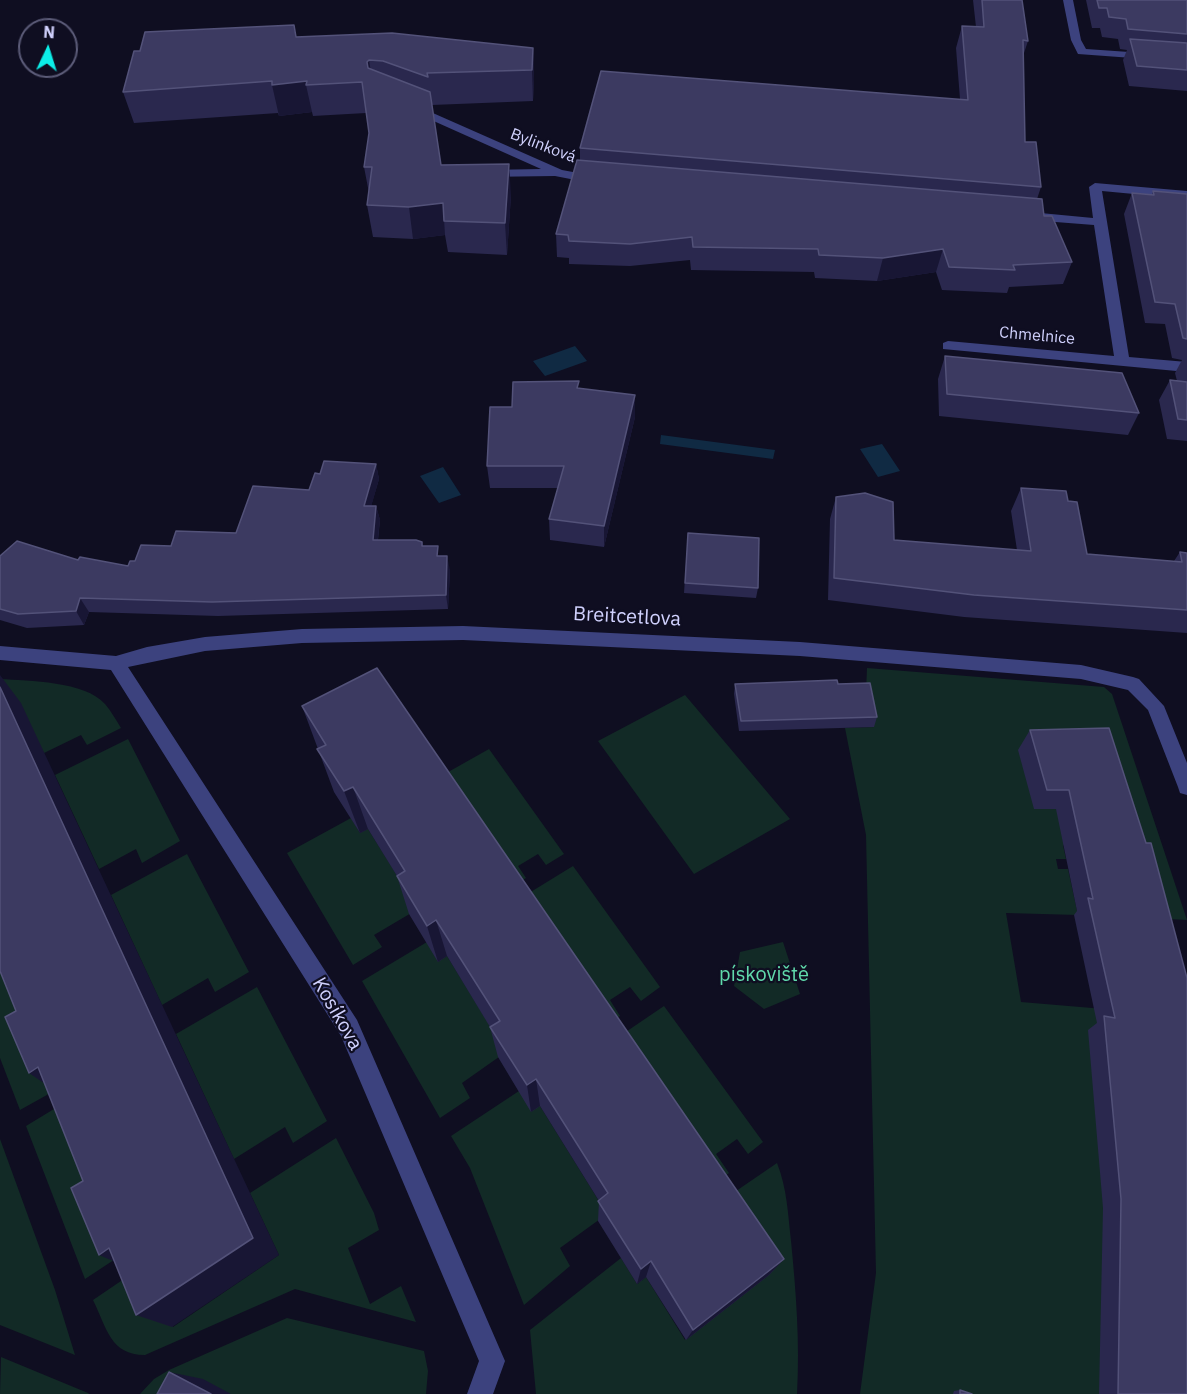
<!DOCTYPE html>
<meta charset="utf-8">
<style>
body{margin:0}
#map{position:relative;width:1187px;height:1394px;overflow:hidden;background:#0f0e21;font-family:"IBM Plex Sans",sans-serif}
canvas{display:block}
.north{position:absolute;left:18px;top:18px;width:60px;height:60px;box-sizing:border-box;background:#0f0e21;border:2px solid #5c5c79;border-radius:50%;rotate:4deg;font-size:16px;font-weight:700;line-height:24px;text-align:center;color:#d0d1fd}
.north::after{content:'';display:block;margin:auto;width:21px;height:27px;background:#0cede7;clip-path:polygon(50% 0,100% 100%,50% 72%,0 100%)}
</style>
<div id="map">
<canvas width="1187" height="1394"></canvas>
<div class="north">N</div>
</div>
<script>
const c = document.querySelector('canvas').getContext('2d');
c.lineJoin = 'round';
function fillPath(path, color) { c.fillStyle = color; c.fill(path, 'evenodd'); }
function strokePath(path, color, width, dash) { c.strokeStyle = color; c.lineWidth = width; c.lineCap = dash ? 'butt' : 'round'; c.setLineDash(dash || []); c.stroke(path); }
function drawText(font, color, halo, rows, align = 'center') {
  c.font = font + ' "IBM Plex Sans",sans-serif'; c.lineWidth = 4.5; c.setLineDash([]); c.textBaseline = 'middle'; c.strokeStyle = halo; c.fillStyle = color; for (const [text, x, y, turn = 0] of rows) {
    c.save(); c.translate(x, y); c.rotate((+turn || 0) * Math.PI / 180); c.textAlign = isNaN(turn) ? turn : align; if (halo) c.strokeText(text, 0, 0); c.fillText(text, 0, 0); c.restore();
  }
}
const green = new Path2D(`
 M 867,668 L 1104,687 L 1112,694 L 1187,920 L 1150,918 L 1063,845 L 1066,859 L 1056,859 L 1058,869 L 1068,869 L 1078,915 L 1006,913 L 1021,1002 L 1187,1016 L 1187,1394 L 860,1394 L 876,1273 L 866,835 L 845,728 L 874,727 L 866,693 Z
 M 0,679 C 29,681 85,681 105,704 C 111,711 116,720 121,728 L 87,745 L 81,735 L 44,753 Z
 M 685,695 L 790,819 L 694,874 L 598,741 Z
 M 128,739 L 180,841 L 142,863 L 136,849 L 99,869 L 55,775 Z
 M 489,749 L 564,854 L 546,865 L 538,854 L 518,866 L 526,878 L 508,889 L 434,780 Z
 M 351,818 L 360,833 L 368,829 L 418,909 L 374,935 L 382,947 L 353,965 L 287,853 Z
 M 187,854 L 249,972 L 215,992 L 208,978 L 162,1005 L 111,895 Z
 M 573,866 L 660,987 L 641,1001 L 630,987 L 610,1000 L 620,1016 L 602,1027 L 516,901 Z
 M 427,942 L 438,961 L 447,956 L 506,1052 L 462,1083 L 470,1098 L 440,1118 L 362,981 Z
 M 783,942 L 800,994 L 764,1009 L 734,986 L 740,952 Z
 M 0,957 L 63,1086 L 20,1110 L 0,1058 Z
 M 257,987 L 327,1121 L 293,1143 L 285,1127 L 234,1159 L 176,1034 Z
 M 664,1006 L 763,1142 L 748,1154 L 737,1139 L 716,1154 L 729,1173 L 710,1187 L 611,1042 Z
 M 519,1091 L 540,1106 L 607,1214 L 560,1248 L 570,1266 L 524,1305 L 470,1168 L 451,1136 Z
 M 77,1095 L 129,1250 L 85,1279 L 26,1126 Z
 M 336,1138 L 374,1213 L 379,1230 L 348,1248 L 370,1304 L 401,1286 L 416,1322 L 295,1289 L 145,1355 C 110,1355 107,1328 93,1300 L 146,1264 L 173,1327 L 279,1255 L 250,1193 Z
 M 0,1139 L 55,1290 L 75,1355 L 0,1325 Z
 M 777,1163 C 787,1188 788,1214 791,1241 C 796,1292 800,1342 797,1394 L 536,1394 L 530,1330 L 621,1258 L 637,1284 L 646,1277 L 685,1340 L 720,1202 Z
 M 287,1318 L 424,1351 L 428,1371 L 426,1394 L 140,1394 L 154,1379 L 169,1370 Z
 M 1,1357 L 88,1393 L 89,1394 L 0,1394 Z`);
const water = new Path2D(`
 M 575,346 L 587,361 L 545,376 L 533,361 Z
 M 661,435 L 775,450 L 773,459 L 660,444 Z
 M 882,444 L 900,471 L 878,477 L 860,449 Z
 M 443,467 L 461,495 L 439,503 L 420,476 Z`);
const minor = new Path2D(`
 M 1063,0 L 1073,0 L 1081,40 L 1086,49 L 1187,56 L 1187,62 L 1078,54 L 1071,40 Z
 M 409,106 L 417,106 L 562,170 L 600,177 L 602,180 L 596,184 L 555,176 L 482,177 L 482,171 L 486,170 L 541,169 L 409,110 Z
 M 1095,183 L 1187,191 L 1187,199 L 1102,191 L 1129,357 L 1187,362 L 1187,372 L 943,349 L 943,343 L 948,341 L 1114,356 L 1094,225 L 1030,220 L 1024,216 L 1030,212 L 1093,218 L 1089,187 Z
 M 463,626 L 800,642 L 1081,665 L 1133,677 L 1139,679 L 1164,706 L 1187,763 L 1187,795 L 1180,793 L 1178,787 L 1148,710 L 1128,690 L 1081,679 L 800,656 L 463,640 L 302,643 L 205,651 L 128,667 L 357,1020 L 505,1361 L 493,1394 L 467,1394 L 479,1361 L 341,1036 L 111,670 L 0,660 L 0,646 L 116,656 L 147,647 L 205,637 L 302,629 Z`);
const wall = new Path2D(`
 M 973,0 L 1022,0 L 1028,41 L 1023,56 L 1025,142 L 1041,187 L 1037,199 L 1044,216 L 1072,262 L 1063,284 L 1009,287 L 1007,293 L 942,290 L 936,272 L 877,281 L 815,278 L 814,272 L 691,270 L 690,260 L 630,266 L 569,264 L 569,258 L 557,257 L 556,234 L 580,160 L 580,148 L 960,99 L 956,48 L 962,26 L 976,27 Z
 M 1086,0 L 1187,0 L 1187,91 L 1129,86 L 1123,60 L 1127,50 L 1120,49 L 1118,39 L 1102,37 L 1100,28 L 1092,28 Z
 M 296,37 L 533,48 L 534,79 L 533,101 L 432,105 L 441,165 L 511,195 L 507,255 L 448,252 L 445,235 L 413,239 L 373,237 L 367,205 L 369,193 L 364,167 L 369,133 L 366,113 L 313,116 L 312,112 L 279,116 L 278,113 L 134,123 L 123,92 Z
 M 1153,191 L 1187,194 L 1187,441 L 1167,439 L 1159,400 L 1170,380 L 1177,381 L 1175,373 L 1182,360 L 1172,358 L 1165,324 L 1145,323 L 1124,214 L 1132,193 L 1152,195 Z
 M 945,356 L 1139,413 L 1128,435 L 939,416 L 938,379 Z
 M 580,388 L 635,417 L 604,547 L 550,540 L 549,519 L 558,488 L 490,488 L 487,466 L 512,407 Z
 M 376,464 L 379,479 L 371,506 L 376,506 L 380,520 L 378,540 L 422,542 L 423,546 L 439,556 L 450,570 L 448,609 L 218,616 L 89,612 L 84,625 L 27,628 L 0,620 L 0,556 L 78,560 L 128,566 L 135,561 L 171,546 L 236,533 L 309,490 L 320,474 Z
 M 1021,488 L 1068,501 L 1087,554 L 1174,561 L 1180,552 L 1187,553 L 1187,633 L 964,617 L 828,600 L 830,519 L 836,497 L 894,540 L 1017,550 L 1011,511 Z
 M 688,533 L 758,588 L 756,598 L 684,593 Z
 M 735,684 L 838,684 L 877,717 L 874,727 L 739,731 L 734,694 Z
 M 302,706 L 784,1259 L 769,1275 L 686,1340 L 646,1277 L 637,1284 L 598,1221 L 599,1201 L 540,1106 L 531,1112 L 498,1057 L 490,1027 L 447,956 L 438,962 L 409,914 L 397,876 L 368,829 L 360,833 L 334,792 Z
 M 1109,728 L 1187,1394 L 1099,1394 L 1103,1208 L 1088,1030 L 1097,1023 L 1074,915 L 1077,911 L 1056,809 L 1034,809 L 1018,750 L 1030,730 Z
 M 960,1390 L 972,1394 L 953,1394 L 954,1391 Z`);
const shadedWall = new Path2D(`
 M 533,48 L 534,79 L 533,101 L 532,70 Z
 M 369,60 L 374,91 L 367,62 Z
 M 307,81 L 306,85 L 312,112 L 279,116 L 272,85 Z
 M 509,164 L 511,195 L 507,255 L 505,223 Z
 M 443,203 L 445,235 L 413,239 L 409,207 Z
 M 943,249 L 936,272 L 877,281 L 883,258 Z
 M 635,395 L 635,417 L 604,547 L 604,526 Z
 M 376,464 L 379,479 L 367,521 L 364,506 Z
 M 376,506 L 380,520 L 376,554 L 373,540 Z
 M 447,556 L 450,570 L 448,609 L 446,595 Z
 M 80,598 L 89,612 L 84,625 L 76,611 Z
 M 0,675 L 21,703 L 279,1255 L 172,1327 L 136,1315 L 0,687 Z
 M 353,787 L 368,829 L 360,833 L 344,791 Z
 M 436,920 L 447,956 L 438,962 L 427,926 Z
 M 38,1067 L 69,1100 L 29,1073 Z
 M 536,1079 L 540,1106 L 531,1112 L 527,1085 Z
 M 109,1248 L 137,1271 L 99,1255 Z
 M 784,1259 L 769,1275 L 686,1340 L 693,1330 Z
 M 651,1261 L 646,1277 L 637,1284 L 641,1269 Z
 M 169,1372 L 203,1379 L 231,1394 L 211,1394 Z`);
const building = new Path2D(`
 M 982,0 L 1022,0 L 1028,41 L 1023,40 L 1025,142 L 1036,142 L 1041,187 L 580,148 L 601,71 L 968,100 L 962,26 L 984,27 Z
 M 1097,0 L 1187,0 L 1187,34 L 1128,29 L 1126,19 L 1109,17 L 1107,8 L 1099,8 Z
 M 294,25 L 296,37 L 392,33 L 533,48 L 532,70 L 427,73 L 428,77 L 383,61 L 369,60 L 367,62 L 368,68 L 430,92 L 441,165 L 509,164 L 505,223 L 444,221 L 443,203 L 409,207 L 367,205 L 372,167 L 364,167 L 369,133 L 362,82 L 306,85 L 307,81 L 272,85 L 272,81 L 123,92 L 134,51 L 140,51 L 145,32 Z
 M 1130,39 L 1187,43 L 1187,70 L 1137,66 Z
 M 577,160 L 1042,199 L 1044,216 L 1052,216 L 1072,262 L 1013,265 L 1015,270 L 949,267 L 943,249 L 883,258 L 819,255 L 818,249 L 693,247 L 692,237 L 630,244 L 569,241 L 568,235 L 556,234 Z
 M 1153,191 L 1187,194 L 1187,339 L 1183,338 L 1175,304 L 1155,302 L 1132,193 L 1154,195 Z
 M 945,356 L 1122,373 L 1139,413 L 947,394 Z
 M 1170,380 L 1187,382 L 1187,420 L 1178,419 Z
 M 579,381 L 577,388 L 635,395 L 604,526 L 549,519 L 564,466 L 487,466 L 490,407 L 512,407 L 513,382 Z
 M 324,461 L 376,464 L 364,506 L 376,506 L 373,540 L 416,540 L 422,542 L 422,546 L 438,546 L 437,556 L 447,556 L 446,595 L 212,602 L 80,598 L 76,611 L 18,614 L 0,609 L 0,556 L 17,541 L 78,560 L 80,557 L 128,566 L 130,561 L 135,561 L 141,545 L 171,546 L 176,531 L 236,533 L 253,486 L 309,490 L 315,473 L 320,474 Z
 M 1021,488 L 1066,491 L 1068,501 L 1077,502 L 1087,554 L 1182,562 L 1180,552 L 1187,553 L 1187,610 L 974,595 L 834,578 L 836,497 L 865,493 L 893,502 L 894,540 L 1031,551 Z
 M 688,533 L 759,538 L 758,588 L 685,583 Z
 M 377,668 L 784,1259 L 693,1330 L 651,1261 L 641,1269 L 598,1201 L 608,1193 L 536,1079 L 527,1085 L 490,1027 L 500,1021 L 436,920 L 427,926 L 397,876 L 405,871 L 353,787 L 344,791 L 317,749 L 326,745 L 302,706 Z
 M 837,680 L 838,684 L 870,683 L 877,717 L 741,721 L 735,684 Z
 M 0,687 L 253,1238 L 136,1315 L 109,1248 L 99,1255 L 71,1188 L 83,1181 L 38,1067 L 29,1073 L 5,1017 L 16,1011 L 0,971 Z
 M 1109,728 L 1146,843 L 1151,843 L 1187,978 L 1187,1394 L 1118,1394 L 1121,1199 L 1104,1016 L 1115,1018 L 1088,898 L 1093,899 L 1069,790 L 1047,790 L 1030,730 Z
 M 169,1372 L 211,1394 L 157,1394 Z
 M 960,1390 L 972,1394 L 960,1394 Z`);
const farStreetnames = [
 ["Bylinková",543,146,21],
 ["Chmelnice",1037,336,5]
];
const streetNames = [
 ["Breitcetlova",627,617,3],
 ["Kosíkova",337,1014,60]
];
const parkNames = [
 ["pískoviště",764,975]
];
fillPath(green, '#122a26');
fillPath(water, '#102a43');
fillPath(minor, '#3c427e');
fillPath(wall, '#2a284e');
fillPath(shadedWall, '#181634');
fillPath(building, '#3c3a61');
strokePath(building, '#535279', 1.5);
drawText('16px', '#d0d1fd', '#0f0e21', farStreetnames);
drawText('20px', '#d0d1fd', '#0f0e21', streetNames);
drawText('20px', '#60d9ab', '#0f0e21', parkNames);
</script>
